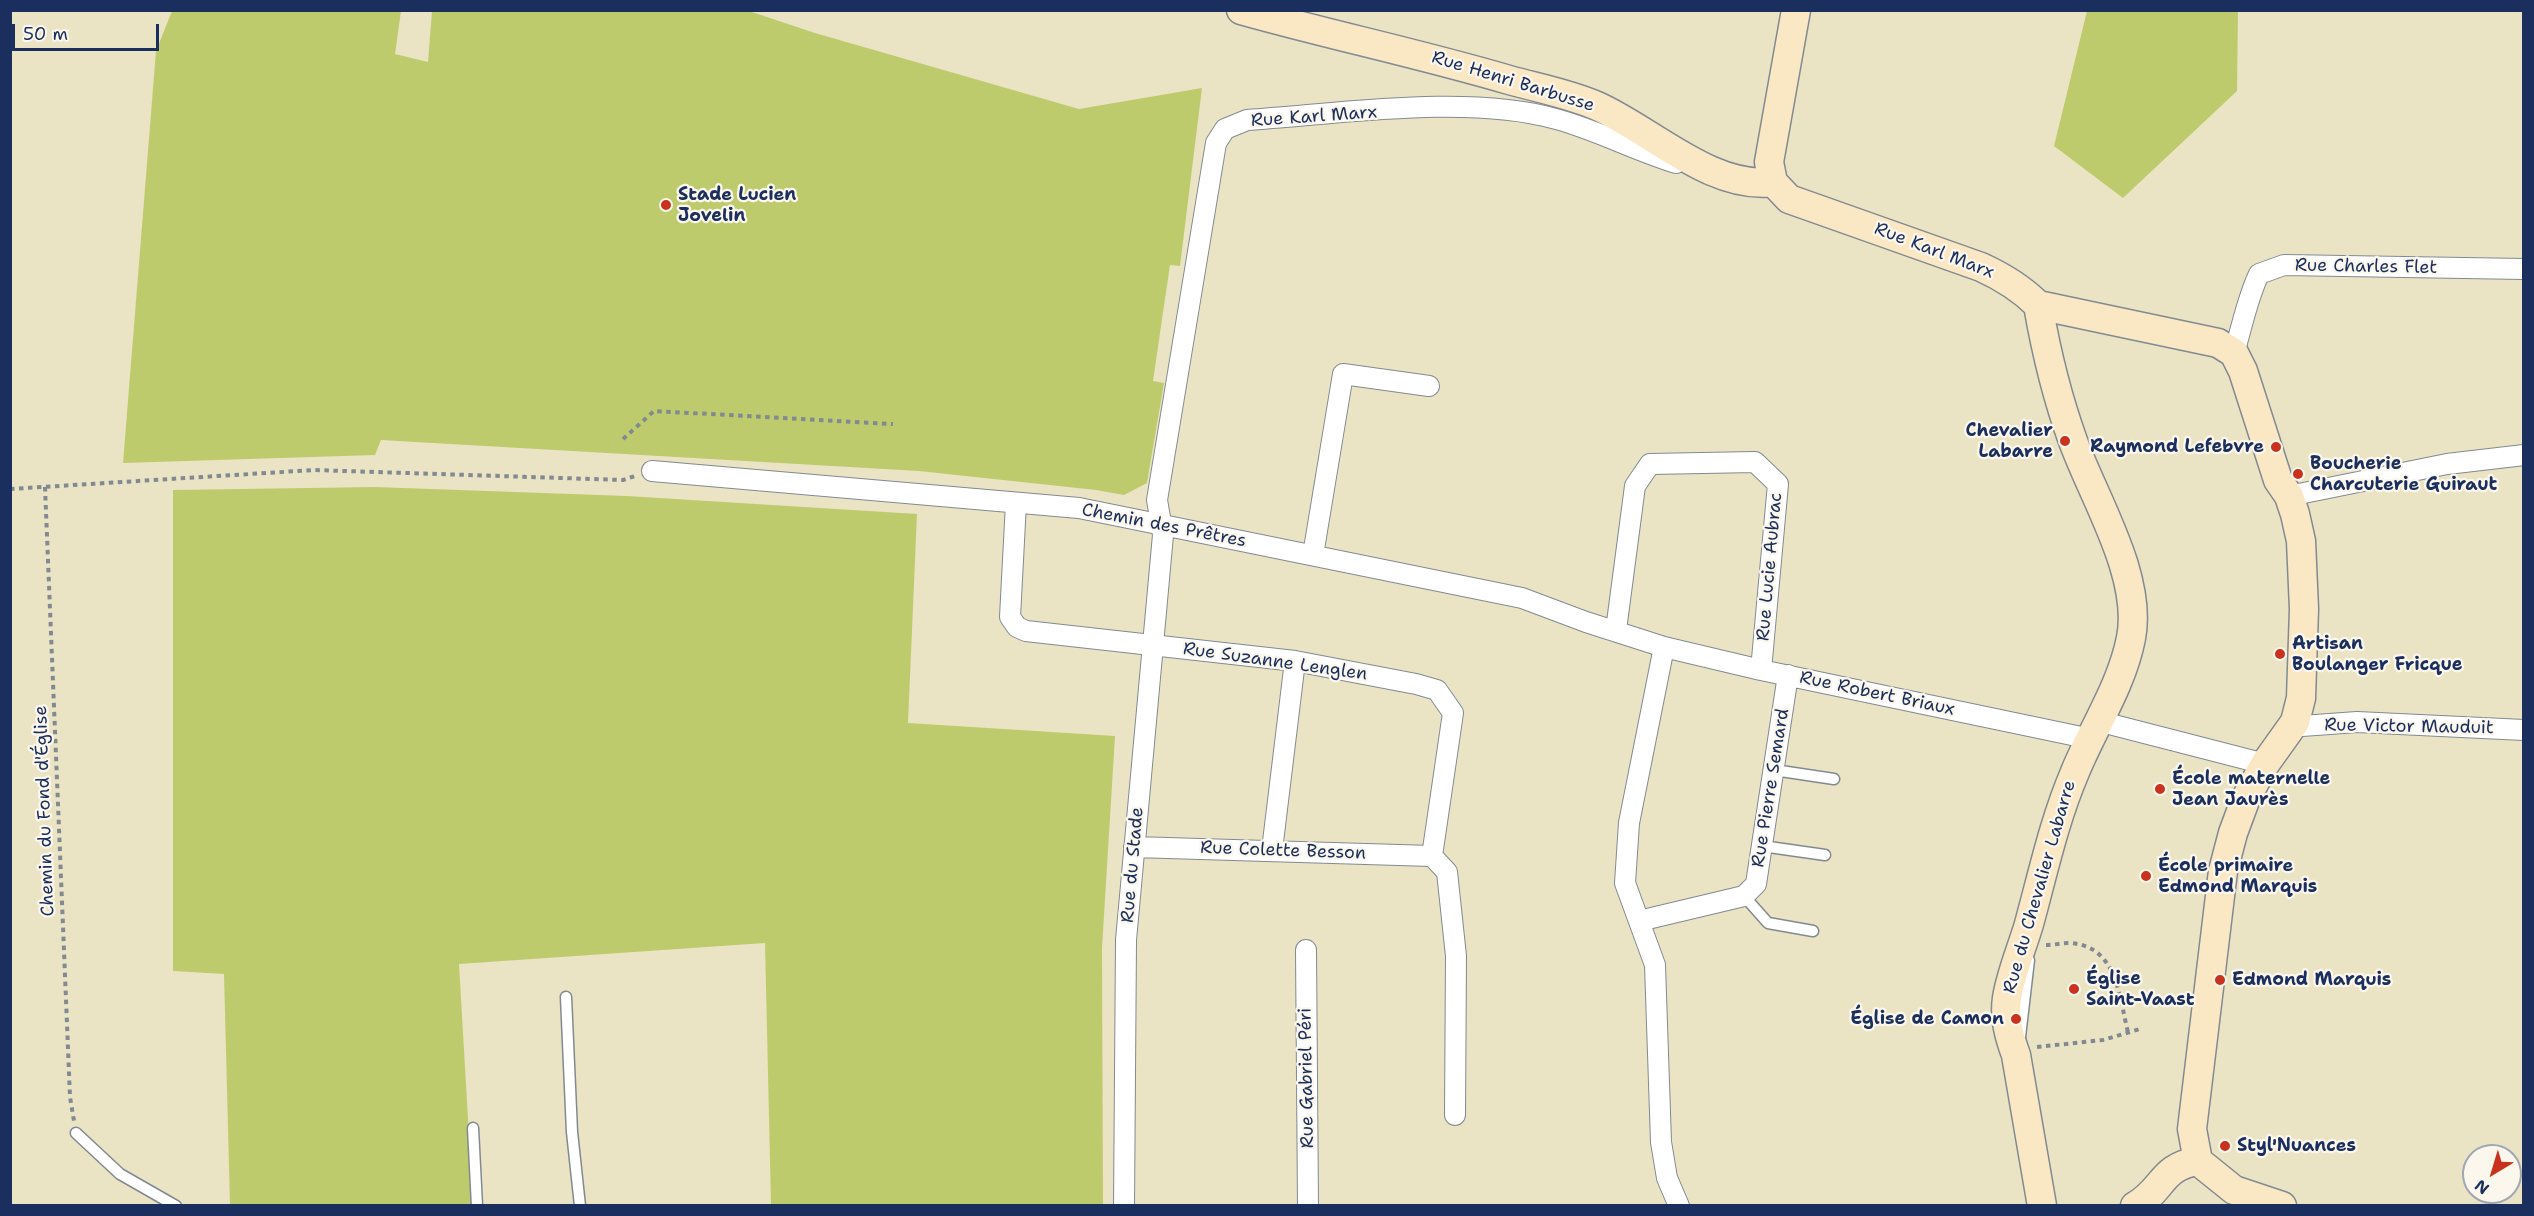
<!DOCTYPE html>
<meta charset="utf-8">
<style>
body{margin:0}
#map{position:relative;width:2534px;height:1216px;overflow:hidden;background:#eae4c4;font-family:"Shantell Sans",sans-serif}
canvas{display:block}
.frame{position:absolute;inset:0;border:12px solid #1b2f5e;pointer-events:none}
.north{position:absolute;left:2462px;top:1144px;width:60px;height:60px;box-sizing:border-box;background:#fbf7ec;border:2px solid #a1a7b3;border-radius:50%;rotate:218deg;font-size:16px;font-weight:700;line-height:24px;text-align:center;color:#1b2f5e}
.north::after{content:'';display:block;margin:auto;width:21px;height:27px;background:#c8321e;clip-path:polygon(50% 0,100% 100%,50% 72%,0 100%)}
.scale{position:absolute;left:12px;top:24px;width:147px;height:27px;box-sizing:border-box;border:3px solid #1b2f5e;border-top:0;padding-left:8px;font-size:18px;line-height:21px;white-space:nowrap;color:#1b2f5e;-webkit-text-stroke:4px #fbf7ec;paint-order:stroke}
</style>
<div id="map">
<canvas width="2534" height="1216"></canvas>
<div class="frame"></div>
<div class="north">N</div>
<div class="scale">50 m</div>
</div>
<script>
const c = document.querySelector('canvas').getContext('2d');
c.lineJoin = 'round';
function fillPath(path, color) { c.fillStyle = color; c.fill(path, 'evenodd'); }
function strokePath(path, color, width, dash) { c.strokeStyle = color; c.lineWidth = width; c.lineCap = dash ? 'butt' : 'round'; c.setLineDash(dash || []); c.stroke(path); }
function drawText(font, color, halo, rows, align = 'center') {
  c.font = font + ' "Shantell Sans",sans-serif'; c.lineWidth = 4.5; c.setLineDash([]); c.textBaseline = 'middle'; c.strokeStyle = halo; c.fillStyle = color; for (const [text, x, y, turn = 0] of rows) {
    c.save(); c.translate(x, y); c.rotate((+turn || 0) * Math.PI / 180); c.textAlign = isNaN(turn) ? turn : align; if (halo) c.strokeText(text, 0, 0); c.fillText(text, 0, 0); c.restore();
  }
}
const green = new Path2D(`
 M 172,11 L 401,11 L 395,54 L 428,62 L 432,11 L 749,11 L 815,33 L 1079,109 L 1202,88 L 1180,266 L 1170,265 L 1153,381 L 1164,383 L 1147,483 L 1124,495 L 1096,490 L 919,471 L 381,440 L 375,455 L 123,463 L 156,51 Z
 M 2087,11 L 2238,11 L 2237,91 L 2123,198 L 2054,146 Z
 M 375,487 L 627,496 L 917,514 L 908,723 L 1115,736 L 1102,948 L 1103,1205 L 771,1205 L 765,943 L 459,964 L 473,1205 L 230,1205 L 224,974 L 173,971 L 173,490 Z`);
const path = new Path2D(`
 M 623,439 L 654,411 L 893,424
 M 45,487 L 70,1097 L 74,1121
 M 10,489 L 314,470 L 623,480 L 635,476
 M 2046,945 C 2054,945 2062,943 2070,943 C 2118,946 2119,998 2128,1032
 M 2037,1047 L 2103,1040 L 2140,1029`);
const lane = new Path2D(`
 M 1774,770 L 1834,779
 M 1762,846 L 1825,855
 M 1744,896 L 1768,923 L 1813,931
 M 566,997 L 572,1132 L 580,1206
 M 2020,1037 L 2029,960
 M 473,1128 L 477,1206
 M 76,1133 L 120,1174 L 176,1206`);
const street = new Path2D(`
 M 2234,353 C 2242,327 2247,299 2259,274 L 2284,265 L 2524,269
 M 652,471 L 1079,508 L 1522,598 L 1586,622 L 1664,647 L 1761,670 L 2091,739
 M 2289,496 L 2447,464 L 2524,455
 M 1016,503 L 1010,617 L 1017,627 L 1026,631 L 1295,661 L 1416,684 L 1437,690 L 1453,713 L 1432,856 L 1447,872 L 1456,956 L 1455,1115
 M 1313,555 L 1343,374 L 1429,386
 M 1616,630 L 1635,486 L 1650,464 L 1755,462 L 1778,484 L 1761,670
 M 1664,647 L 1629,823 L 1625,883 L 1655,965 L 1661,1142 L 1667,1178 L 1679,1206
 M 2098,721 L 2265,764
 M 2295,722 L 2302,726 L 2357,722 L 2524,730
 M 1134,847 L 1432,856
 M 1272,850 L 1295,661
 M 1639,921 L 1744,896 L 1756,884 L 1788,675
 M 1306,950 L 1308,1206
 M 1124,1206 L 1126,940 L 1163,535 L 1157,500 L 1216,143 L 1225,129 L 1247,120 C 1339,114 1468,94 1556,119 C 1597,130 1636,151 1676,163`);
const secondary = new Path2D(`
 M 1241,10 C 1330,35 1421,54 1509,80 C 1538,88 1570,94 1597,106 C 1651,130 1712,190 1773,182
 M 1796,10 L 1769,162 L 1773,182 L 1789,199 L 1981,267 C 2003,277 2021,288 2038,305 L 2218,343 L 2234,353 L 2243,371 L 2278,480 L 2289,496 L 2295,514 L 2301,541 L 2304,609 L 2301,698 L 2295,722 L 2265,764 L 2246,798 L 2233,833 L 2223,871 L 2192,1129 L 2198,1161
 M 2038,305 C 2046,351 2057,397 2073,441 C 2094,499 2143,576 2131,638 C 2122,685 2093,728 2075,772 C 2054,821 2043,873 2029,924 C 2022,948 2011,973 2007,998 C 2004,1018 2009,1036 2016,1055 L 2042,1206
 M 2198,1161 L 2234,1190 L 2282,1206
 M 2135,1206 C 2164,1190 2160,1167 2198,1161`);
const markers = [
 [666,205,6,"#c8321e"],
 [2065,441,6,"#c8321e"],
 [2276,447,6,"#c8321e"],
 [2298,474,6,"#c8321e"],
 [2280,654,6,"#c8321e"],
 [2160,789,6,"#c8321e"],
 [2146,876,6,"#c8321e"],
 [2220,980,6,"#c8321e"],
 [2074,989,6,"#c8321e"],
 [2016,1019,6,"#c8321e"],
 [2225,1146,6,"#c8321e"]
];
const streetNames = [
 ["Rue Henri Barbusse",1513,82,17],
 ["Rue Karl Marx",1314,117,-4],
 ["Rue Karl Marx",1934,251,21],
 ["Rue Charles Flet",2366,267,1],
 ["Chemin des Prêtres",1164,526,11],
 ["Rue Lucie Aubrac",1770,567,-85],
 ["Rue Suzanne Lenglen",1275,662,8],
 ["Rue Robert Briaux",1877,694,12],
 ["Rue Victor Mauduit",2409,727,1],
 ["Rue Pierre Semard",1771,788,-81],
 ["Chemin du Fond d'Église",45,811,-92],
 ["Rue Colette Besson",1283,851,2],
 ["Rue du Stade",1133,865,-85],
 ["Rue du Chevalier Labarre",2040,887,-74],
 ["Rue Gabriel Péri",1307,1078,-91]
];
const poiNames = [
 ["Stade Lucien",678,195],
 ["Jovelin",678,216],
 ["Chevalier",2053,431,"right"],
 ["Labarre",2053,452,"right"],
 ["Raymond Lefebvre",2264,447,"right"],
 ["Boucherie",2310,464],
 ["Charcuterie Guiraut",2310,485],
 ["Artisan",2292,644],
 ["Boulanger Fricque",2292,665],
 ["École maternelle",2172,779],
 ["Jean Jaurès",2172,800],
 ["École primaire",2158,866],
 ["Edmond Marquis",2158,887],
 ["Église",2086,979],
 ["Saint-Vaast",2086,1000],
 ["Edmond Marquis",2232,980],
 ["Église de Camon",2004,1019,"right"],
 ["Styl'Nuances",2237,1146]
];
fillPath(green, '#becb6d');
strokePath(lane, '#828a91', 13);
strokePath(street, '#828a91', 22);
strokePath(secondary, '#828a91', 31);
strokePath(path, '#828a91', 4, [4.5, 4.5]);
strokePath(lane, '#fff', 10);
strokePath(street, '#fff', 20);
strokePath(secondary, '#fae7c3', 28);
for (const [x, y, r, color] of markers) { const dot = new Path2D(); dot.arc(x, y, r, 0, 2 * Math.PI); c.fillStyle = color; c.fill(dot); strokePath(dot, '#fbf7ec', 2); }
drawText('18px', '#1b2f5e', '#fbf7ec', streetNames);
drawText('bold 18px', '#1b2f5e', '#fbf7ec', poiNames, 'left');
</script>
